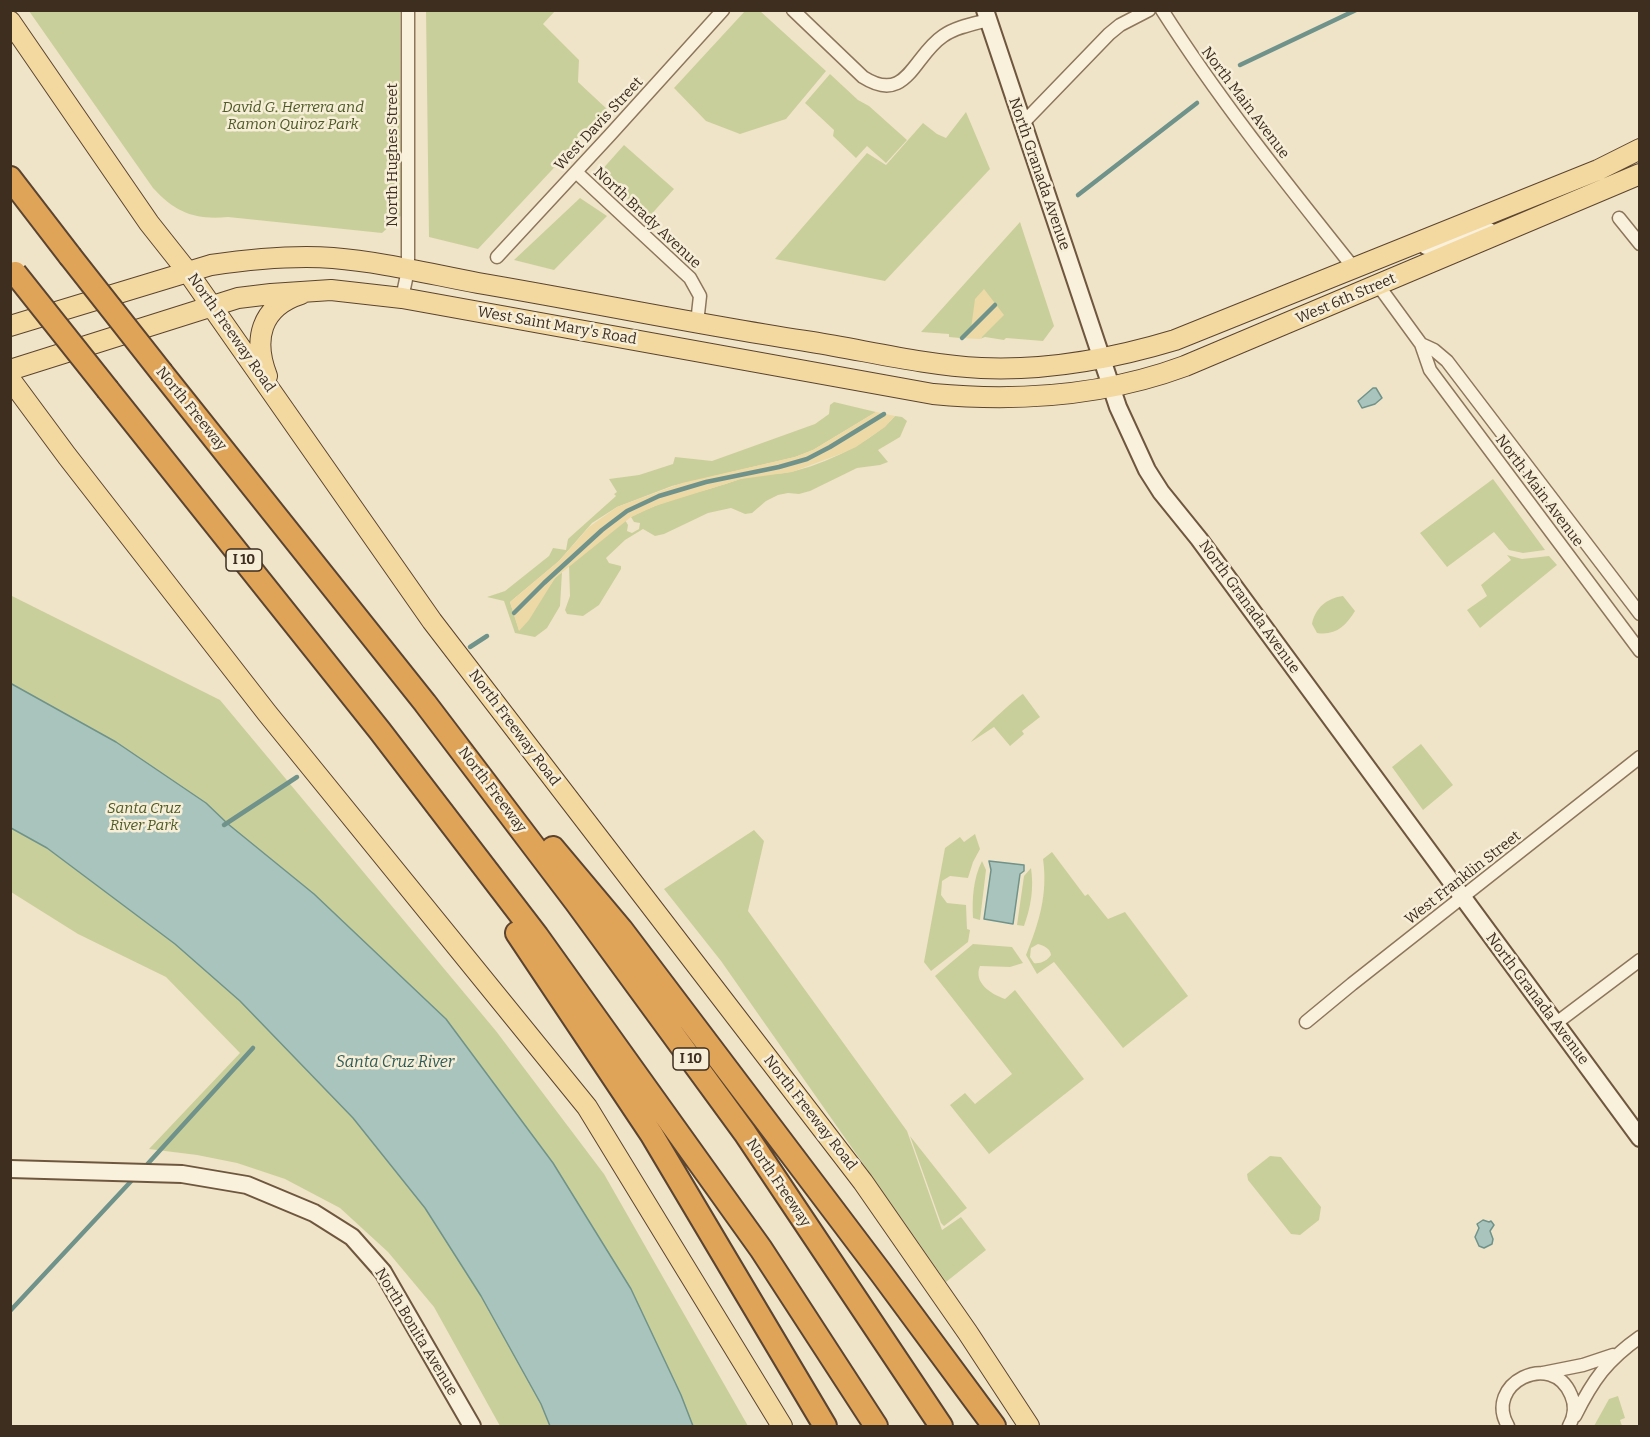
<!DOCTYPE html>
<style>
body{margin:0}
#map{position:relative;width:1650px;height:1437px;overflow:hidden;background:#f0e4c8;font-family:Bitter,serif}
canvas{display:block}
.frame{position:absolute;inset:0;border:12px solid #3d2e20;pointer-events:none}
</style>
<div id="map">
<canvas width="1650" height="1437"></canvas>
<div class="frame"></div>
</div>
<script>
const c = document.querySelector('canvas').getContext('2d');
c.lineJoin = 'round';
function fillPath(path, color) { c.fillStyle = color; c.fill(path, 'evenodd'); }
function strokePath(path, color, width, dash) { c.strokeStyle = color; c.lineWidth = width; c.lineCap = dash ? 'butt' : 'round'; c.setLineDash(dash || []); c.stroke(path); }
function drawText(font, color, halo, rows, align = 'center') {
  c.font = font + ' Bitter,serif'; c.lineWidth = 5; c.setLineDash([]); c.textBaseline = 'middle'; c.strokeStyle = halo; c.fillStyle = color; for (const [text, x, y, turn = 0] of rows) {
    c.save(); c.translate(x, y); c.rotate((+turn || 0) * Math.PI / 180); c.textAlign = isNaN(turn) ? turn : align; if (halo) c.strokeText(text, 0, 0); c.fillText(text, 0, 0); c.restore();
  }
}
const green = new Path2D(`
 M 29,11 L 400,11 L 401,216 L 382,233 L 228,217 C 195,220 176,213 153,188 Z
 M 426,11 L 555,11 L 543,24 L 579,60 L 578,82 L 608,110 L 478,249 L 429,237 Z
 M 745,11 L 760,11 L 826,71 L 786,119 L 740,134 L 706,121 L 674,88 Z
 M 830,74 L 858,100 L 869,106 L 907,140 L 886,163 L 867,146 L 856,158 L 833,136 L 834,130 L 805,103 Z
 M 966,112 L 990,169 L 885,281 L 775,259 L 867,153 L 886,165 L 923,123 L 937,134 L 946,138 Z
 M 624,145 L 674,189 L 648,218 L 599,173 Z
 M 580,198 L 607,216 L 554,270 L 514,260 Z
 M 1020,222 L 1054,326 L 1043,341 L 1006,338 L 1004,340 L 985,337 L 980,339 L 982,337 L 963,335 L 960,338 L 949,337 L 949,334 L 921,332 Z
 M 834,402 L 876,412 L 813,450 L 795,457 L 672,486 L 617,507 L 592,523 L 559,561 L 510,602 L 519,630 L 555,578 L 562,572 L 560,606 L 547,628 L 535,637 L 515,633 L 504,601 L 487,597 L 505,591 L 549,556 L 553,548 L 566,550 L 568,539 L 616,496 L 614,494 L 617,492 L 609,479 L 639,475 L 673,464 L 675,457 L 712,461 L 815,424 L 829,414 L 830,405 Z
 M 895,416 L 902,417 L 907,421 L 900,437 L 878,450 L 888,462 L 880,465 L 857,468 L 810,491 L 799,494 L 788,493 L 778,495 L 766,501 L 752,513 L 745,514 L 731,508 L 708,513 L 664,534 L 655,536 L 643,529 L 625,540 L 606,558 L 609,563 L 621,566 L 621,569 L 599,605 L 583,616 L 567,614 L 565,610 L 570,596 L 569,566 L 625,520 L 628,525 L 627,531 L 632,533 L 639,529 L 640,523 L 634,522 L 631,517 C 664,499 704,492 740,479 C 756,474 774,475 790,472 C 824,465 873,441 895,416 Z
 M 1493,479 L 1545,550 L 1523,553 L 1509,550 L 1494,532 L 1447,567 L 1420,533 Z
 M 1507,555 L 1522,559 L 1549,556 L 1557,565 L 1480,628 L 1467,610 L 1487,596 L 1481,585 L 1511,560 Z
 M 10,595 L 220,700 L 496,1031 L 604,1174 L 748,1426 L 500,1426 L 434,1307 L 388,1252 L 340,1208 L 285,1179 L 237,1163 L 197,1155 L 149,1149 L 240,1053 L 166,977 L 78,934 L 11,892 Z
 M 1343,596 L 1355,611 C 1346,626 1335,636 1317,633 L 1312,624 C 1315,608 1327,598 1343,596 Z
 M 1023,694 L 1040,717 L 1022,731 L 1024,734 L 1010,746 L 994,727 L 971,742 C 975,736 1018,696 1023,694 Z
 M 1421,744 L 1453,785 L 1423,810 L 1392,767 Z
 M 754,830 L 764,841 L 748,911 L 907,1131 L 942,1230 L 961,1217 L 986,1250 L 946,1282 L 721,961 L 664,889 Z
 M 975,834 L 980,849 L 973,862 L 968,878 L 950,876 L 942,881 L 941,895 L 947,903 L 966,905 L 967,929 L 970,930 L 968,942 L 931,971 L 924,962 L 945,848 L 960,837 L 964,842 Z
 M 1052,852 L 1085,896 L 1088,894 L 1108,919 L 1125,912 L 1188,996 L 1123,1048 L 1054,962 L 1037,974 L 1026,955 C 1039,923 1048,894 1043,859 ZM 1038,944 C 1044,946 1050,948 1051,955 C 1047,961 1040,964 1034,963 L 1030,957 L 1031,948 Z
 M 982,861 L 986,870 L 980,920 L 973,918 C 972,899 973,879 982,861 Z
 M 1031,868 C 1034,888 1031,907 1024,926 L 1017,925 L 1024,876 Z
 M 973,944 L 1012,947 L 1023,963 L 1010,967 L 980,966 C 973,983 991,994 1005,999 L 1015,990 L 1084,1079 L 989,1154 L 950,1105 L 965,1093 L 975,1104 L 1012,1074 L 935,976 Z
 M 910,1136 L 967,1208 L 944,1226 L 941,1223 Z
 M 1270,1156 L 1281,1157 L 1321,1207 L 1319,1220 L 1300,1235 L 1291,1234 L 1248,1180 L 1247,1174 Z
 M 1618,1396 L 1625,1418 L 1620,1420 L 1622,1426 L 1594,1426 L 1609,1399 Z`);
const sand = new Path2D(`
 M 984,289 L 1004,315 L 980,339 L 960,338 L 971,329 L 975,299 Z
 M 876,412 L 895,416 L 885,427 L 856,447 L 843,453 L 792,472 L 741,479 L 655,506 L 631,517 L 555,578 L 529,620 L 519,631 L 510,602 L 559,561 L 589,527 L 617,507 L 682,483 L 795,457 L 813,450 Z`);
const water = new Path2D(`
 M 1373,388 L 1376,388 L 1382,398 L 1375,404 L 1362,408 L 1358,401 Z
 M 10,683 L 116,742 L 206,803 L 228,824 L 314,894 L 446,1019 L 553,1163 L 631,1289 L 681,1395 L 693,1426 L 550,1426 L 541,1404 L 481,1296 L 425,1208 L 353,1118 L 240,1001 L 175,944 L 47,848 L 11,828 Z
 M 989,861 L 1024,865 L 1024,871 L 1020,874 L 1013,924 L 984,919 L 991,870 Z
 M 1483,1220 L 1489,1222 L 1491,1221 L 1494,1225 L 1490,1231 L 1493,1239 L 1492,1244 L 1484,1248 L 1479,1246 L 1475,1237 L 1479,1228 L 1477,1224 Z`);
const stream = new Path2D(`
 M 1240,65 L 1356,10
 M 1078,195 L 1197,103
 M 962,338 L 995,305
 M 514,613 L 544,583 L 602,530 L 627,511 L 659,496 L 706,482 L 779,467 L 807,459 L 830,447 L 884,414
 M 470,647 L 487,636
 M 224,825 L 297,777
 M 143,1169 L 253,1048
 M 10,1311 L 135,1177`);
const street = new Path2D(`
 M 793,10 L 863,77 C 907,105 913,56 943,36 C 956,27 973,24 988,20
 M 1162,10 C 1220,101 1286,183 1353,267
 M 1022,124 L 1109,34 L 1120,25 L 1149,10
 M 576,172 L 690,278 L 700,296 L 697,323
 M 1619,218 L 1640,244
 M 497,257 L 610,135 L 723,10
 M 1378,285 L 1421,344 L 1430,370 L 1640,651
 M 402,298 L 408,270 L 408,10
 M 1421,344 L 1434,350 L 1447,361 L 1640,614
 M 1306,1022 L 1352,984 L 1640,757
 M 1555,1024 L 1640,960
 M 1543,1373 L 1583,1365 L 1613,1355
 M 1575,1416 C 1593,1380 1607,1360 1640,1337
 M 1508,1426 C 1483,1384 1552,1349 1571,1395 C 1576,1406 1574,1417 1569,1426`);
const secondary = new Path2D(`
 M 985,10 L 1118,407 L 1147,470 L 1161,492 L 1199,539 L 1640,1138
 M 1426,246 L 1489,231
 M 10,1169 L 182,1174 L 247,1185 L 314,1213 L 352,1237 L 383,1272 L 472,1426`);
const primary = new Path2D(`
 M 10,21 L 149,223 L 187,271 L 432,621 L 863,1182 L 968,1333 L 1029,1426
 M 10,326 L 211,265 C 252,259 292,255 333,258 C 382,262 430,274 478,283 C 590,302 700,325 812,342 C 868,351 924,365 981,368 C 1047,371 1112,359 1175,340 L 1598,170 L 1640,149
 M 10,370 L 238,298 L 271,294 L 331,290 L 402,298 L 933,394 C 1019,402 1104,396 1185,366 L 1640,174
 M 267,376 C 253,340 260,307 301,294
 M 10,379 L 67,456 L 267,713 L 587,1107 L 782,1426`);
const highway = new Path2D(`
 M 10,178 L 70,256
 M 162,373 L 425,703 L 576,902 L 745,1133 L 941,1426
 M 108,390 L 380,731 L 537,936 L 761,1249 L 876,1426
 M 553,848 L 621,929 L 881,1273 L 994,1426
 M 517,933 L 652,1135 L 825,1426`);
const highwayBridge = new Path2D(`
 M 70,256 L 162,373
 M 15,273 L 108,390`);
const shields = [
 [244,560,36],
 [691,1059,36]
];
const shieldNames = [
 ["I 10",244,560],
 ["I 10",691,1059]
];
const streetNames = [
 ["North Main Avenue",1245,103,53],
 ["West Davis Street",599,124,-47],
 ["North Hughes Street",393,155,-90],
 ["North Granada Avenue",1039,174,71],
 ["North Brady Avenue",647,218,43],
 ["West 6th Street",1346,299,-23],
 ["West Saint Mary's Road",557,326,10],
 ["North Freeway Road",231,333,55],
 ["North Freeway",191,409,51],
 ["North Main Avenue",1539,491,53],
 ["North Granada Avenue",1249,607,54],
 ["North Freeway Road",514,728,53],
 ["North Freeway",492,790,53],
 ["West Franklin Street",1463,878,-38],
 ["North Granada Avenue",1537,999,53],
 ["North Freeway Road",810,1113,52],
 ["North Freeway",778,1183,56],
 ["North Bonita Avenue",416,1332,59]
];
const parkNames = [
 ["David G. Herrera and",293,108],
 ["Ramon Quiroz Park",293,125],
 ["Santa Cruz",144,809],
 ["River Park",144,826]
];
const waterNames = [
 ["Santa Cruz River",395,1063]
];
fillPath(green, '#c9cf9b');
fillPath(sand, '#ecd9a5');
fillPath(water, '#a9c4bc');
strokePath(water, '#6f938a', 1.5);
strokePath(stream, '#6f938a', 4.5);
strokePath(street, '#8d765c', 15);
strokePath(secondary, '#6f573f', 20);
strokePath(primary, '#5b4430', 22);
strokePath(highway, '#5b4430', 26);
strokePath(street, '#faf1dc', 12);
strokePath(secondary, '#faf1dc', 16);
strokePath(primary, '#f3d9a0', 20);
strokePath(highway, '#e0a458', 22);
strokePath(highwayBridge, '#5b4430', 26, []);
strokePath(highwayBridge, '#e0a458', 22);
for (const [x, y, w] of shields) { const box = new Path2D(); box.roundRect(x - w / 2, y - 11, w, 22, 4.5); c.fillStyle = '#f7eed8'; c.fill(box); strokePath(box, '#3d2e20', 1.5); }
drawText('bold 14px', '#3d2e20', null, shieldNames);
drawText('15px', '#3d2e20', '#f7eed8', streetNames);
drawText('italic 15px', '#4d5a26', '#f7eed8', parkNames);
drawText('italic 16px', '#2f5d5a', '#f7eed8', waterNames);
</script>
